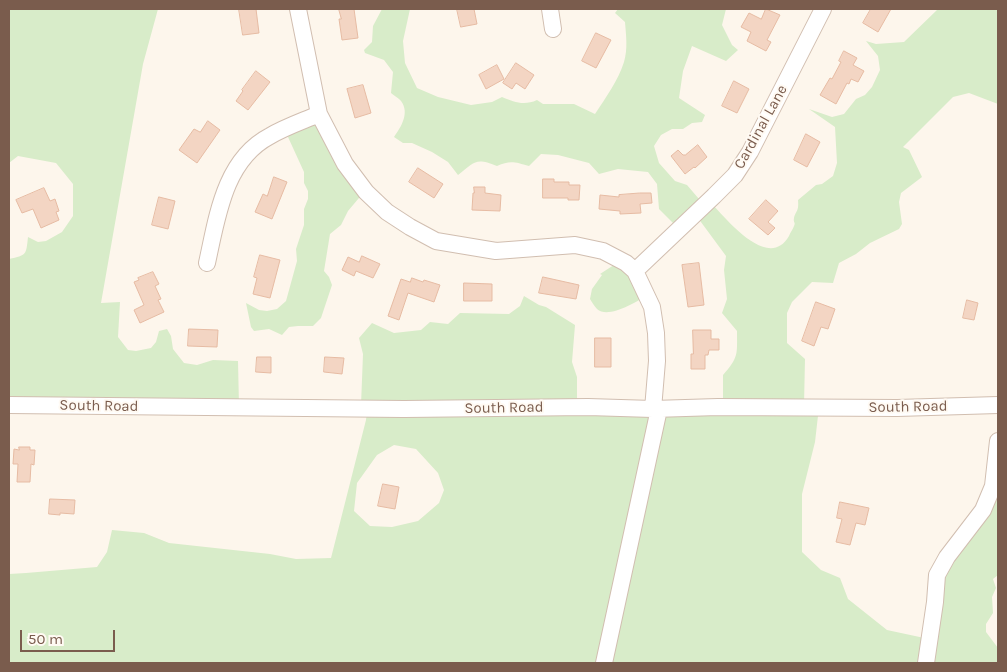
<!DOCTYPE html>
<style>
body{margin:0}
#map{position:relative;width:1007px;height:672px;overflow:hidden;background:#fdf6ec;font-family:Karla,sans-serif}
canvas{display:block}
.frame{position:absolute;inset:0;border:10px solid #7a5c4d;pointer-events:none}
.scale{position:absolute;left:20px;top:630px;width:95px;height:22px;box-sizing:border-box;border:2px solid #7a5c4d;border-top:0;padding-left:6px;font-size:15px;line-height:18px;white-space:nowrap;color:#7a5c4d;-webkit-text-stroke:4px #fffaf3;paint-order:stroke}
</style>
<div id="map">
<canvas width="1007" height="672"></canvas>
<div class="frame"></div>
<div class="scale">50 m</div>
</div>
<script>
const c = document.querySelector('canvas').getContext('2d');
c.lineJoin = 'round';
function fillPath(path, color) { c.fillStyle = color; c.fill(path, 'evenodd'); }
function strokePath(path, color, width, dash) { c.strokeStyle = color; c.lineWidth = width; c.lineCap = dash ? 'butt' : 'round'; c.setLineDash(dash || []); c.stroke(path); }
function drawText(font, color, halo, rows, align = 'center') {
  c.font = font + ' Karla,sans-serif'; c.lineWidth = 4; c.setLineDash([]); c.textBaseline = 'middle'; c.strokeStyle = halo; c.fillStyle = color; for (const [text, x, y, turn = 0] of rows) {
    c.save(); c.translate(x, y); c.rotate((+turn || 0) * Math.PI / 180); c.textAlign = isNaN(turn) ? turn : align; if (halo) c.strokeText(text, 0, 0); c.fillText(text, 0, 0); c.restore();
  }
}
const green = new Path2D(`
 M 9,9 L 158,9 L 143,64 L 101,303 L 120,302 L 118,337 L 128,350 L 136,351 L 151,348 L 156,342 L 159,331 L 167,329 L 171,336 L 173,349 L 184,363 L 197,365 L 213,360 L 238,361 L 239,406 L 9,404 L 9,259 C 27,255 26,255 28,237 L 38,242 L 46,241 L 62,232 L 73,216 L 73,184 L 56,163 L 18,156 L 9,163 Z
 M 382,9 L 410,9 L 403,41 L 405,63 L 417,88 L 438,97 L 471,105 L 492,102 L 502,97 C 514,102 524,106 537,100 L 543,104 L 574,104 L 595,114 C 606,97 618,81 624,62 C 628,49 626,35 625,22 L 615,13 L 618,9 L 726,9 L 722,25 L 732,45 L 738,50 L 726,61 L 692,46 L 683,71 L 679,98 L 705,115 L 702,122 L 692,123 L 683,129 L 672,129 L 661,135 L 654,146 L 659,163 L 675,181 L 687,185 L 705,206 L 713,205 C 728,221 769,271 789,236 C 790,233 793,229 794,226 C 796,222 793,223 794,218 C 796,210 799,212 798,200 L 816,185 L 822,184 L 833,176 L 837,163 L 835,127 L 809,109 L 832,117 L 844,114 L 856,99 L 865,95 L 872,87 L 880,70 L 878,56 L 866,41 L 876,44 L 904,42 L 938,9 L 998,9 L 998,104 L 969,93 L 953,97 L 903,147 L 909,150 L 922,177 L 901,193 L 899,202 L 902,224 L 899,229 L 870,243 L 856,254 L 839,263 L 833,283 L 812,282 L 792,302 L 787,313 L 787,343 L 805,359 L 804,405 L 819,407 L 815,442 L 802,494 L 802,552 L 821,570 L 840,578 L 848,599 L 887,630 L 929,639 L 947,565 L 987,512 L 998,445 L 998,575 L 993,579 L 996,588 L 992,597 L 993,613 L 986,624 L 986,632 L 998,648 L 998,663 L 9,663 L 9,574 L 26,573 L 97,567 L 107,552 L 112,530 L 144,533 L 169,543 L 270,554 L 296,559 L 331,558 L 366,420 L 367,410 L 361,405 L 363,354 L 359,338 L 372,323 L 394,333 L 421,330 L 430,322 L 448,324 L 460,313 L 509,314 L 520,306 L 524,296 L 539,305 L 546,307 L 575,325 L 572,362 L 577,377 L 577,403 L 723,405 L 723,375 C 739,357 737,354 737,331 L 722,313 L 727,299 L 724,270 L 726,256 L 698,218 L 678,228 L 659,209 L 657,184 L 648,172 L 618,169 L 599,174 L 589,163 L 558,155 L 541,154 L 529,166 C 515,162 510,160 497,166 C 475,157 475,162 458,175 L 448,162 L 432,152 L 412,143 L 403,143 L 394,137 C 401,127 410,113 401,101 C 399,98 394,96 391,93 L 393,72 L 384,60 L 365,53 L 364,50 L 372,42 L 373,26 ZM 394,445 L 416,449 L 438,473 L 444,490 L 439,503 L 418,521 L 392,527 L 370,526 L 354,511 L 357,483 L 377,455 Z
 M 322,121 L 364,192 L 348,211 L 341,225 L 330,234 L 324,271 L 329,277 L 332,285 L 321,318 L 313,326 L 298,326 L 289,327 L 282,335 L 269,329 L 254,331 L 251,327 L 246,303 L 259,310 L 267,311 L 277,309 L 286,301 L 297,261 L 296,249 L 304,225 L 304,209 L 308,199 L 308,191 L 304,183 L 304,172 L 288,137 L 289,135 Z
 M 617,260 L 645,297 C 634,303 608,319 597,309 C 594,306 592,302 590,299 L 592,289 L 602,275 L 600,274 L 617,263 Z`);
const building = new Path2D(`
 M 239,9 L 256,9 L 259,33 L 243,35 Z
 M 339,9 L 354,9 L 358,38 L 342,40 L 339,19 L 341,19 Z
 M 457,9 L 474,9 L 477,24 L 461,27 Z
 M 766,9 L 780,15 L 767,40 L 771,42 L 766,51 L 747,41 L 751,32 L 741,27 L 749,13 L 761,19 Z
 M 871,9 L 891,9 L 878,32 L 863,23 Z
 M 596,33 L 611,40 L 596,68 L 582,61 Z
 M 844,51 L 857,58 L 853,65 L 864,71 L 858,82 L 851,79 L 849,84 L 847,83 L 836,104 L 820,95 L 830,78 L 832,79 L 841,62 L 839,61 Z
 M 516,63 L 534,75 L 525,89 L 516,83 L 512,89 L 503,83 Z
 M 497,65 L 504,79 L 486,89 L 479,75 Z
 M 256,71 L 270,82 L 248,110 L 236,101 L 243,91 L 242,90 Z
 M 734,81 L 749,89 L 737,113 L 722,106 Z
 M 363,85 L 371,113 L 355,118 L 347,89 Z
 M 208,121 L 220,130 L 197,163 L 179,150 L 194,129 L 200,132 Z
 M 806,134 L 820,142 L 807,167 L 794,160 Z
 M 698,145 L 707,157 L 695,168 L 694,167 L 685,174 L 671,156 L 678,150 L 683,155 L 685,155 Z
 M 418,168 L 443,184 L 434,198 L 409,182 Z
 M 274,177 L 287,182 L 272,219 L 255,212 L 263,194 L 267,196 Z
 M 543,179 L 554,179 L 554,182 L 569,182 L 569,185 L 580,185 L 579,200 L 568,200 L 568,198 L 543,198 Z
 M 474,187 L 485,187 L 485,193 L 501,195 L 500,211 L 472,210 L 473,193 L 474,193 Z
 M 44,188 L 50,201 L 55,199 L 59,211 L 56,212 L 59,220 L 41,228 L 33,209 L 22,213 L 16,200 Z
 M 640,193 L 651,193 L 652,203 L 640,204 L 641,213 L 620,214 L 620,211 L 599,209 L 600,195 L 619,197 L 619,195 Z
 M 159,197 L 175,201 L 168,229 L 152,225 Z
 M 766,200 L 778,211 L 768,222 L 775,228 L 768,235 L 749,219 Z
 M 260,255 L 280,260 L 270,298 L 253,294 L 257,278 L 254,277 Z
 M 362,256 L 380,264 L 373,278 L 356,271 L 354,276 L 342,270 L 348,257 L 359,262 Z
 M 699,263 L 704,305 L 688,307 L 682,265 Z
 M 153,272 L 159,284 L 155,286 L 161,299 L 158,300 L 164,312 L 140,323 L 134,310 L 144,305 L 134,282 L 139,280 L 138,278 Z
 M 543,277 L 579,285 L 576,299 L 539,293 Z
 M 412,278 L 423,282 L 424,280 L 440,285 L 434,302 L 408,293 L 399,320 L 388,316 L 401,279 L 410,282 Z
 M 464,283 L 492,284 L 492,301 L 464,301 Z
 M 967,300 L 978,303 L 974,320 L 963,318 Z
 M 816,302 L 835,309 L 828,329 L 821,327 L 814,346 L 802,341 Z
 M 189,329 L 218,330 L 217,347 L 188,346 Z
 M 693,330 L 711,330 L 711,339 L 719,339 L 719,350 L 709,350 L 708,355 L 705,355 L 705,369 L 691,369 L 691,354 L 693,354 Z
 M 595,338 L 611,338 L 611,367 L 595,367 Z
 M 257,357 L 271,357 L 271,373 L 256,372 Z
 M 325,357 L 344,358 L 342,374 L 324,372 Z
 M 19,447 L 30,447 L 30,450 L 35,450 L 34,465 L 31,464 L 30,482 L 17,482 L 18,464 L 13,464 L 14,449 L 19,450 Z
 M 383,484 L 399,487 L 395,509 L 378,506 Z
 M 50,499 L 75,500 L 74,514 L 60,513 L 60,515 L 49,514 Z
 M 840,502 L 869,508 L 865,525 L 856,523 L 850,545 L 836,542 L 842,519 L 837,518 Z`);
const minor = new Path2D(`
 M 298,9 L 319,114 L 345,164 L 366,192 L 387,212 L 410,227 L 436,241 L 496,251 L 575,245 L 603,251 L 626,263 L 635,271 L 652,307 L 656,333 L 657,361 L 653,409
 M 550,9 L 553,29
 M 207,263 C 217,218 224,160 270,136 C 285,127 303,121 319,114
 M 635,271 L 714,196 L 735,175 L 750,152 L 823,9
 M 9,405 L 404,409 L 588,407 L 653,409 L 718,407 L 897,408 L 998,405
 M 604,663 L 659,409
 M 926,663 L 935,602 L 937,575 L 947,557 L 983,510 L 993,486 L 998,441`);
const streetNames = [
 ["Cardinal Lane",761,127,-61],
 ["South Road",99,406,1],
 ["South Road",908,407,-1],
 ["South Road",504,408,-1]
];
fillPath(green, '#d8ecc9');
fillPath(building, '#f3d5c3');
strokePath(building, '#e6bba3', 1);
strokePath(minor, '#d1beb0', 18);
strokePath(minor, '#fff', 16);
drawText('15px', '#7a5c4d', '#fffaf3', streetNames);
</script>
